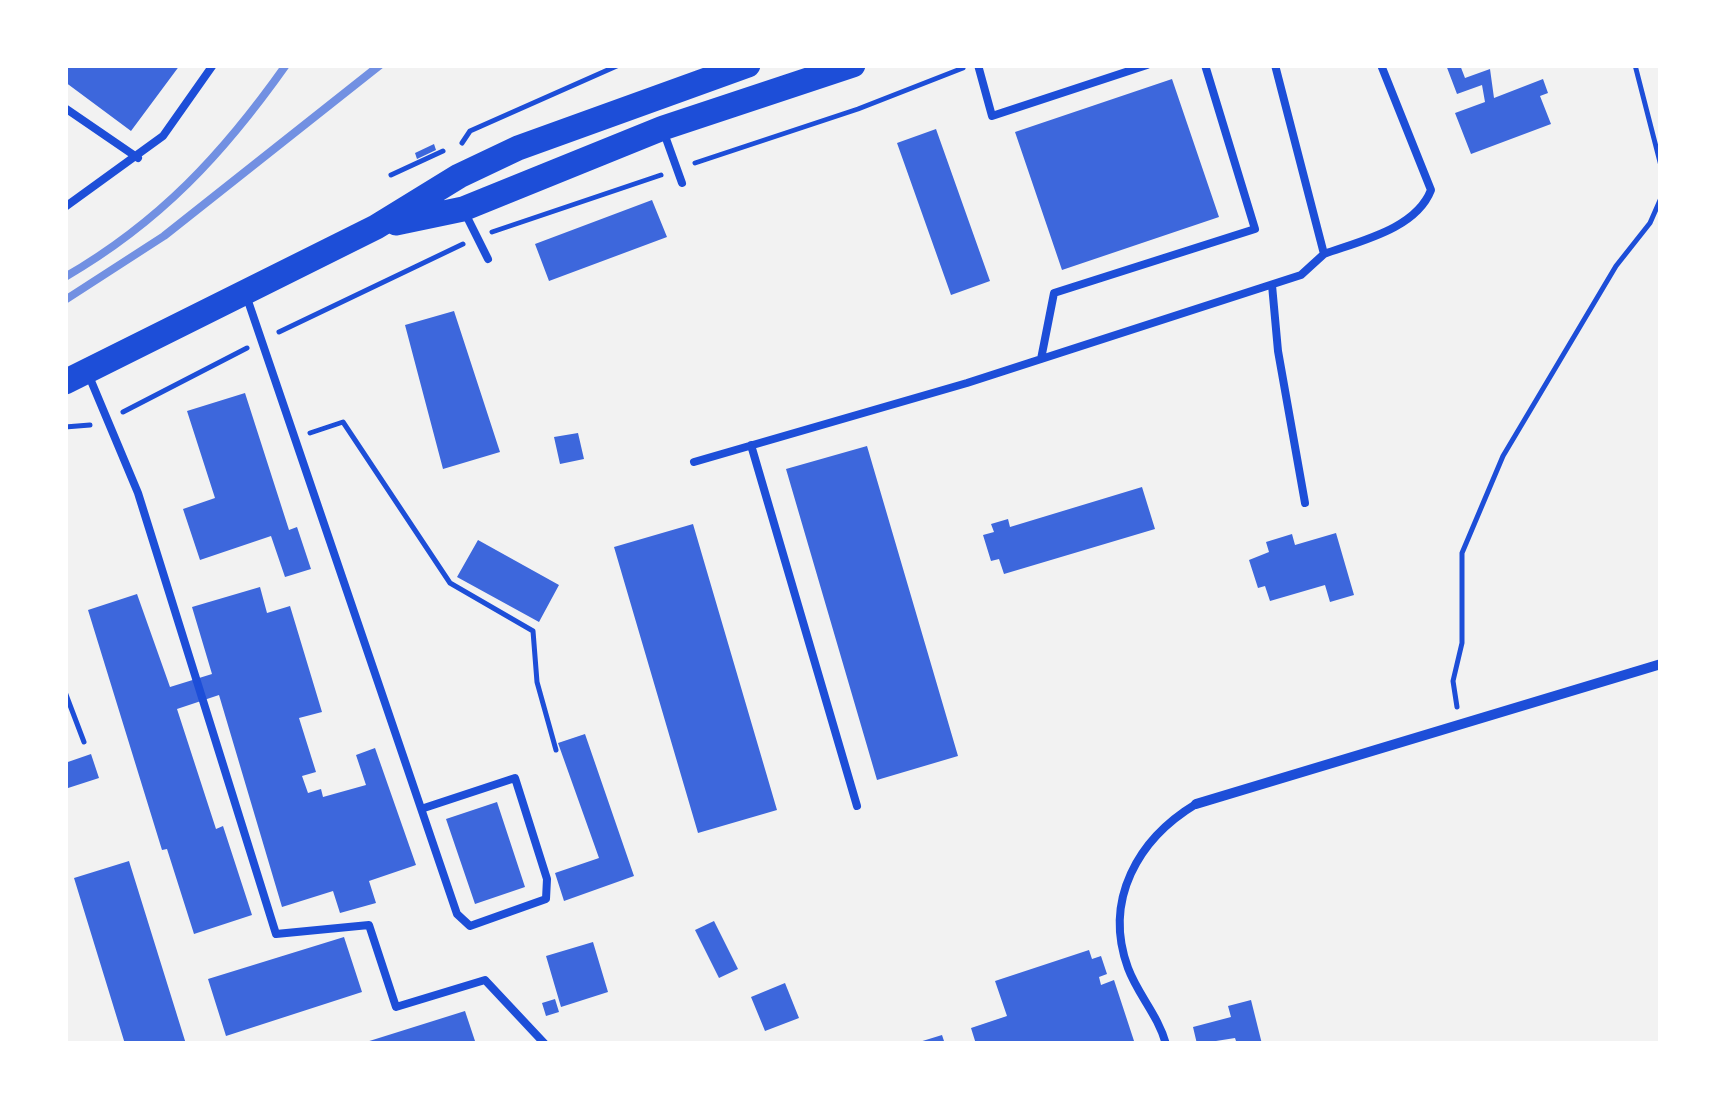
<!DOCTYPE html>
<style>
body{margin:0}
#map{position:relative;width:1726px;height:1109px;overflow:hidden;background:#f2f2f2;font-family:"Alegreya Sans",sans-serif}
canvas{display:block}
.frame{position:absolute;inset:0;border:68px solid #fff;pointer-events:none}
</style>
<div id="map">
<canvas width="1726" height="1109"></canvas>
<div class="frame"></div>
</div>
<script>
const c = document.querySelector('canvas').getContext('2d');
c.lineJoin = 'round';
function fillPath(path, color) { c.fillStyle = color; c.fill(path, 'evenodd'); }
function strokePath(path, color, width, dash) { c.strokeStyle = color; c.lineWidth = width; c.lineCap = dash ? 'butt' : 'round'; c.setLineDash(dash || []); c.stroke(path); }
const building = new Path2D(`
 M 65,65 L 180,65 L 131,131 L 65,82 Z
 M 1446,65 L 1460,65 L 1465,78 L 1490,69 L 1494,98 L 1543,79 L 1548,93 L 1540,96 L 1551,124 L 1471,154 L 1455,113 L 1485,102 L 1482,85 L 1457,94 Z
 M 1172,79 L 1219,217 L 1062,270 L 1015,132 Z
 M 936,129 L 990,281 L 951,295 L 897,143 Z
 M 434,144 L 436,150 L 417,159 L 415,153 Z
 M 652,200 L 667,237 L 549,281 L 535,244 Z
 M 454,311 L 500,452 L 443,469 L 405,325 Z
 M 245,393 L 289,530 L 297,527 L 311,569 L 285,577 L 271,536 L 200,560 L 183,509 L 215,498 L 187,411 Z
 M 578,433 L 584,459 L 560,464 L 554,437 Z
 M 867,446 L 958,756 L 877,780 L 786,469 Z
 M 1142,487 L 1155,529 L 1004,574 L 999,559 L 991,561 L 983,535 L 994,532 L 991,524 L 1008,519 L 1010,527 Z
 M 693,524 L 777,810 L 698,833 L 614,547 Z
 M 1336,533 L 1354,595 L 1330,602 L 1325,585 L 1270,601 L 1265,586 L 1258,588 L 1249,560 L 1269,552 L 1266,542 L 1292,534 L 1295,545 Z
 M 478,540 L 559,585 L 539,622 L 457,577 Z
 M 260,587 L 267,613 L 290,606 L 322,712 L 299,718 L 316,772 L 302,776 L 308,793 L 321,789 L 323,797 L 366,785 L 356,755 L 375,748 L 416,865 L 369,881 L 376,903 L 340,913 L 333,891 L 282,907 L 219,695 L 177,709 L 216,829 L 223,826 L 252,915 L 194,934 L 167,849 L 162,850 L 88,610 L 137,594 L 170,687 L 212,674 L 192,607 Z
 M 585,734 L 634,876 L 564,901 L 555,873 L 599,858 L 558,743 Z
 M 91,754 L 99,778 L 65,789 L 65,763 Z
 M 497,802 L 525,887 L 475,904 L 446,819 Z
 M 129,861 L 186,1044 L 125,1044 L 74,878 Z
 M 714,921 L 738,969 L 719,978 L 695,930 Z
 M 344,937 L 362,992 L 226,1036 L 208,979 Z
 M 593,942 L 608,992 L 561,1007 L 546,956 Z
 M 1089,950 L 1092,959 L 1101,956 L 1107,974 L 1099,977 L 1101,985 L 1114,980 L 1135,1044 L 976,1044 L 971,1028 L 1007,1016 L 995,981 Z
 M 785,983 L 799,1018 L 765,1031 L 751,997 Z
 M 555,999 L 559,1012 L 546,1016 L 542,1003 Z
 M 1251,1000 L 1262,1044 L 1237,1044 L 1235,1038 L 1197,1044 L 1193,1027 L 1231,1017 L 1228,1006 Z
 M 465,1011 L 476,1044 L 363,1044 L 363,1043 Z
 M 942,1035 L 945,1044 L 917,1044 L 916,1043 Z`);
const path = new Path2D(`
 M 1635,65 L 1661,166
 M 462,143 L 470,131 L 619,65
 M 695,163 L 858,109 L 963,68
 M 391,175 L 443,151
 M 492,232 L 661,175
 M 279,332 L 463,244
 M 123,412 L 247,348
 M 65,427 L 90,425
 M 310,433 L 343,422 L 450,583 L 533,631 L 537,682 L 556,750
 M 65,692 L 84,742
 M 1457,707 L 1453,681 L 1462,643 L 1462,553 L 1503,456 L 1616,266 L 1650,223 L 1661,198`);
const service = new Path2D(`
 M 978,65 L 992,116 L 1147,65
 M 65,108 L 138,158
 M 664,133 L 682,183
 M 65,207 L 163,136 L 213,65
 M 465,213 L 488,259
 M 1324,254 C 1360,241 1416,229 1431,190 L 1381,65
 M 1272,285 L 1278,351 L 1305,503
 M 246,295 L 457,914 L 470,926 L 546,899 L 547,879 L 515,778 L 424,808
 M 1041,359 L 1054,293 L 1255,229 L 1205,65
 M 89,376 L 138,493 L 276,934 L 369,925 L 396,1007 L 485,980 L 545,1044
 M 751,445 L 857,806
 M 694,462 L 967,383 L 1301,275 L 1324,254 L 1275,65
 M 1166,1044 C 1158,1015 1138,995 1128,968 C 1103,900 1138,839 1196,804`);
const minor = new Path2D(`
 M 1196,804 L 1661,664`);
const primary = new Path2D(`
 M 396,223 L 463,209 L 663,128 L 853,65
 M 65,382 L 376,227 L 459,176 L 518,148 L 748,65`);
const rail = new Path2D(`
 M 65,277 C 160,222 223,154 286,65
 M 65,300 L 164,236 L 380,65`);
fillPath(building, '#3d67dc');
strokePath(path, '#1d4ed8', 5);
strokePath(service, '#1d4ed8', 8);
strokePath(minor, '#1d4ed8', 10);
strokePath(primary, '#1d4ed8', 25);
strokePath(rail, '#7290e2', 8);
</script>
